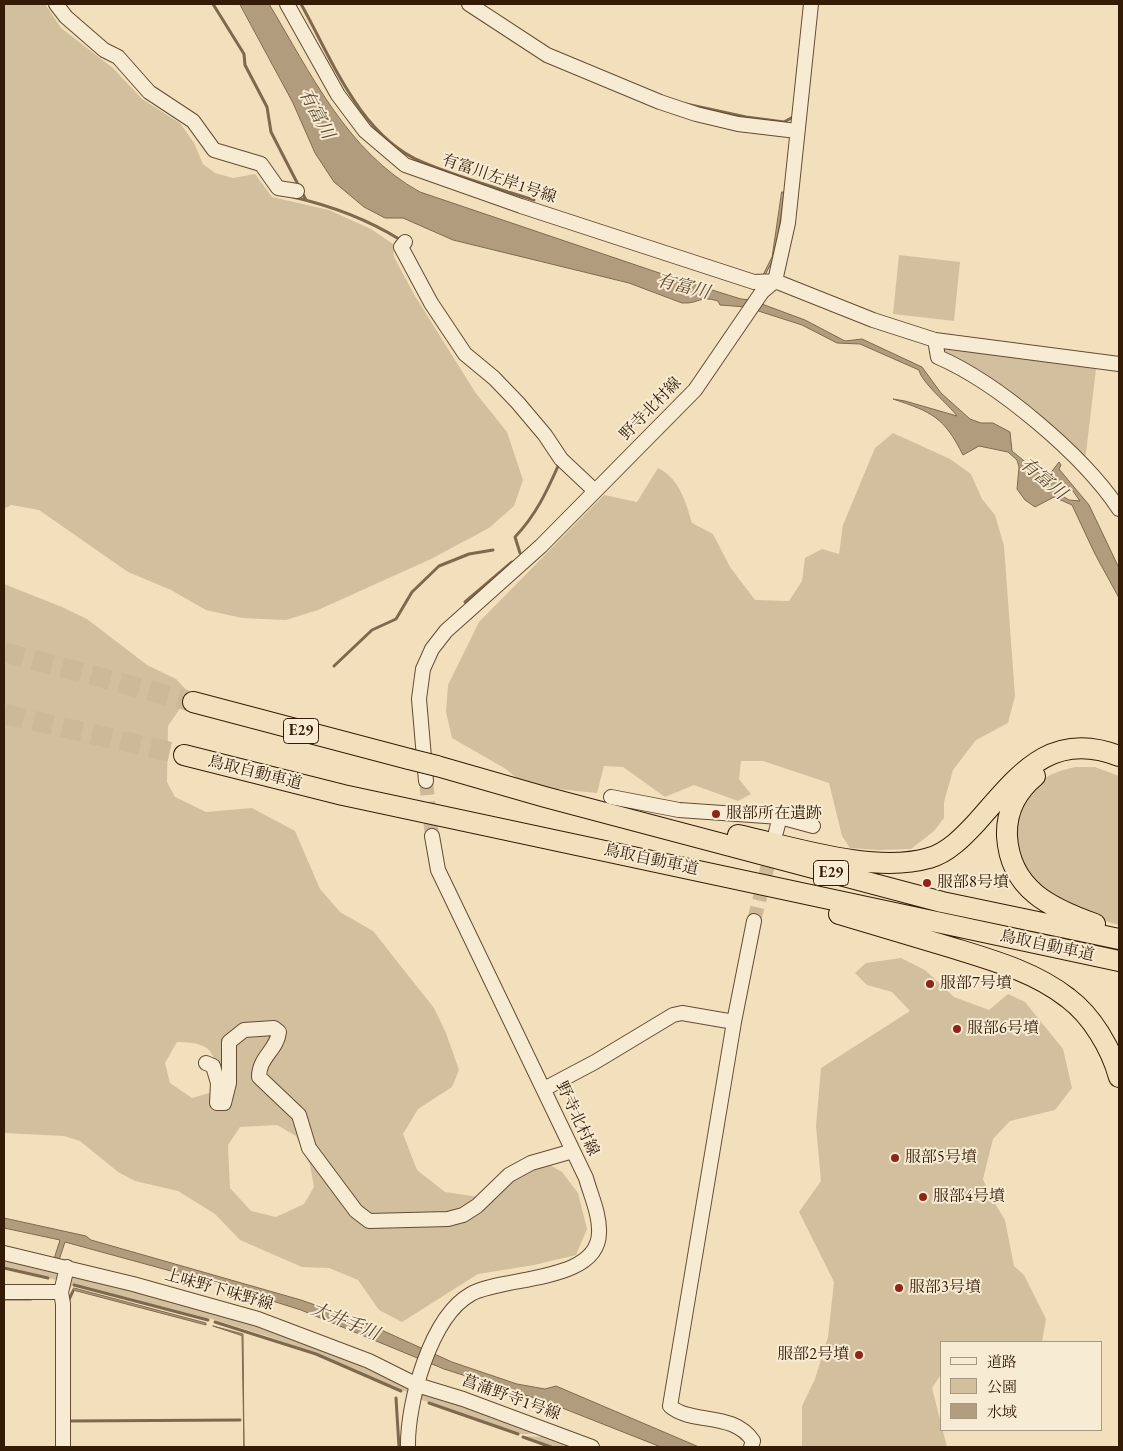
<!DOCTYPE html>
<meta charset="utf-8">
<style>
body{margin:0}
#map{position:relative;width:1123px;height:1451px;overflow:hidden;background:#f2e0bc;font-family:"EB Garamond","Noto Serif JP",serif}
canvas{display:block}
.frame{position:absolute;inset:0;border:5px solid #341b06;pointer-events:none}
.legend{position:absolute;left:940px;top:1341px;width:162px;height:90px;box-sizing:border-box;background:#f7ebd3;border:1px solid #a99881;margin:0;padding:6px 9px;list-style:none;font-size:15px;color:#341b06}
.legend li{display:flex;align-items:center;gap:10px;height:25px}
.legend b{width:25px;border:1px solid #a99881}
</style>
<div id="map">
<canvas width="1123" height="1451"></canvas>
<div class="frame"></div>
<ul class="legend">
<li><b style="height:6px;background:#f7ebd3"></b>道路</li>
<li><b style="height:14px;background:#d2bf9d"></b>公園</li>
<li><b style="height:14px;background:#b19d7e"></b>水域</li>
</ul>
</div>
<script>
const c = document.querySelector('canvas').getContext('2d');
c.lineJoin = 'round';
function fillPath(path, color) { c.fillStyle = color; c.fill(path, 'evenodd'); }
function strokePath(path, color, width, dash) { c.strokeStyle = color; c.lineWidth = width; c.lineCap = dash ? 'butt' : 'round'; c.setLineDash(dash || []); c.stroke(path); }
function drawText(font, color, halo, rows, align = 'center') {
  c.font = font + ' "EB Garamond","Noto Serif JP",serif'; c.lineWidth = 4; c.setLineDash([]); c.textBaseline = 'middle'; c.strokeStyle = halo; c.fillStyle = color; for (const [text, x, y, turn = 0] of rows) {
    c.save(); c.translate(x, y); c.rotate((+turn || 0) * Math.PI / 180); c.textAlign = isNaN(turn) ? turn : align; if (halo) c.strokeText(text, 0, 0); c.fillText(text, 0, 0); c.restore();
  }
}
const green = new Path2D(`
 M 4,4 L 45,4 L 61,28 L 113,68 L 142,99 L 180,123 L 194,143 L 203,164 L 215,173 L 233,178 L 255,174 L 272,197 L 329,210 L 371,229 L 393,244 L 394,257 L 415,296 L 475,392 L 507,432 L 523,480 L 514,506 L 489,528 L 431,559 L 318,610 L 286,620 L 242,618 L 206,610 L 171,590 L 128,572 L 39,510 L 11,505 L 4,509 Z
 M 899,255 L 960,262 L 954,321 L 893,314 Z
 M 943,348 L 1096,369 L 1085,461 L 945,356 Z
 M 893,433 L 950,459 L 971,474 L 982,499 L 995,515 L 1004,546 L 1015,696 L 1008,723 L 976,740 L 953,770 L 944,802 L 944,818 L 934,831 L 911,849 L 878,850 L 850,848 L 842,836 L 829,783 L 763,761 L 741,761 L 739,779 L 751,794 L 738,801 L 694,785 L 665,797 L 623,767 L 604,766 L 597,793 L 526,786 L 506,769 L 452,738 L 446,712 L 448,685 L 479,622 L 604,495 L 637,502 L 658,468 C 679,478 686,502 692,523 L 713,534 L 730,567 L 755,600 L 789,601 L 802,581 L 805,558 L 822,549 L 839,554 L 843,525 L 875,448 Z
 M 4,584 L 62,607 L 87,619 L 147,665 L 176,679 L 190,694 L 168,726 L 167,782 L 175,797 L 206,812 L 252,808 L 295,831 L 320,889 L 340,912 L 373,931 L 434,1008 L 446,1033 L 459,1070 L 452,1087 L 418,1109 L 403,1134 L 417,1170 L 445,1192 L 492,1199 L 513,1180 L 548,1164 L 562,1172 L 578,1193 L 587,1229 L 576,1255 L 534,1265 L 478,1274 L 402,1322 L 379,1310 L 358,1280 L 329,1268 L 302,1267 L 240,1240 L 215,1214 L 178,1191 L 135,1181 L 118,1172 L 80,1141 L 64,1136 L 4,1133 ZM 177,1042 C 217,1042 218,1057 213,1092 L 192,1098 L 170,1083 L 165,1063 ZM 277,1125 L 296,1136 L 310,1165 L 314,1187 L 304,1204 L 276,1217 L 251,1211 L 230,1188 L 228,1145 L 240,1127 Z
 M 1076,767 L 1095,767 L 1119,776 L 1119,925 C 1091,917 1038,899 1023,872 C 1017,861 1016,835 1014,822 C 1033,789 1035,775 1076,767 Z
 M 901,958 L 925,970 L 954,997 L 989,1010 L 1008,994 L 1025,1002 L 1063,1049 L 1072,1088 L 1055,1110 L 1010,1121 L 993,1139 L 983,1179 L 991,1197 L 1005,1220 L 1014,1266 L 1024,1275 L 1046,1319 L 1042,1342 L 942,1342 L 942,1373 L 932,1388 L 947,1447 L 802,1447 L 802,1406 L 815,1379 L 828,1337 L 834,1282 L 799,1212 L 821,1181 L 816,1126 L 821,1068 L 910,1011 L 892,992 L 867,985 L 855,973 L 866,963 Z
 M 4,1255 L 60,1269 L 61,1281 L 4,1267 Z
 M 69,1273 L 280,1330 L 410,1385 L 409,1393 L 315,1353 L 267,1336 L 215,1320 L 73,1284 L 70,1290 L 65,1288 Z
 M 421,1392 L 548,1434 L 518,1434 L 419,1399 Z
 M 525,1436 L 560,1438 L 585,1447 L 555,1447 Z`);
const water = new Path2D(`
 M 240,4 L 269,4 C 310,72 347,152 420,192 L 680,280 L 741,299 L 751,300 L 805,320 L 845,341 L 862,339 L 922,367 L 941,393 L 970,419 L 981,423 L 993,423 L 1010,432 L 1012,451 L 1046,479 L 1059,462 L 1061,465 L 1059,469 L 1089,505 L 1119,568 L 1119,598 L 1095,554 L 1072,505 L 1054,497 L 1035,507 L 1025,500 L 1017,489 L 1019,467 L 1017,460 L 1008,452 L 979,446 L 963,455 C 944,417 932,412 893,399 L 905,401 L 957,416 C 949,405 921,382 919,370 L 860,344 L 837,343 L 802,325 L 746,307 L 720,305 L 718,301 C 699,295 700,304 682,303 L 629,283 L 453,240 L 403,218 L 385,218 L 364,207 L 334,182 L 315,153 L 293,103 ZM 1063,488 L 1073,491 L 1080,501 L 1069,500 L 1059,494 L 1059,489 Z
 M 782,192 L 785,192 L 774,258 L 765,275 L 763,275 L 772,257 Z
 M 4,1218 L 86,1236 L 91,1240 L 301,1300 L 366,1323 L 452,1362 L 517,1384 L 545,1389 L 556,1386 L 699,1447 L 661,1447 L 547,1402 L 444,1369 L 301,1310 L 222,1285 L 65,1242 L 59,1260 L 54,1259 L 60,1240 L 4,1228 Z
 M 74,1288 L 206,1323 L 206,1325 L 73,1290 Z
 M 213,1326 L 243,1334 L 244,1447 L 242,1336 Z`);
const stream = new Path2D(`
 M 213,4 L 244,54 L 245,65 L 267,107 L 271,132 L 306,200
 M 301,4 C 332,59 359,135 422,162 C 457,177 497,188 534,200
 M 686,104 L 746,117 L 784,122 L 793,117 L 794,114
 M 293,197 C 332,206 365,218 399,239
 M 520,553 L 515,537 C 536,515 547,491 559,464
 M 465,602 L 512,562
 M 334,666 L 372,630 L 396,619 L 412,592 L 439,566 L 469,554 L 493,550
 M 4,1268 L 48,1278
 M 74,1285 L 208,1320
 M 4,1299 L 31,1299
 M 68,1302 L 73,1291
 M 215,1322 L 316,1354 L 401,1391
 M 396,1398 L 399,1447
 M 429,1403 L 518,1434
 M 69,1421 L 240,1420
 M 523,1437 L 551,1447`);
const minorTunnel = new Path2D(`
 M 426,781 L 432,836
 M 754,921 L 772,849`);
const highwayTunnel = new Path2D(`
 M 4,652 L 193,702
 M 4,714 L 184,755`);
const minor = new Path2D(`
 M 56,4 L 66,17 L 104,50 L 118,57 L 149,92 L 193,121 L 214,150 L 261,164 L 278,188 L 297,191
 M 287,4 L 338,95 L 365,131 L 405,165 L 521,206 L 754,282 L 775,281 L 873,320 L 935,340 L 1119,364
 M 469,4 L 547,55 L 660,102 L 696,114 L 738,124 L 797,131
 M 405,242 L 401,247 L 431,303 L 465,354 L 494,378 L 518,403 L 545,435 L 561,459 L 595,491
 M 935,340 L 938,357 C 998,383 1083,455 1119,509
 M 426,781 L 419,699 L 423,669 L 432,649 L 446,631 L 541,546 L 695,390 L 762,292 L 775,281 L 788,223 L 811,4
 M 611,797 L 679,810 L 780,817 L 813,826
 M 776,832 L 780,817
 M 734,1022 L 754,921
 M 206,1063 L 213,1066 L 218,1083 L 217,1103 L 224,1103 L 229,1083 L 229,1042 L 244,1030 L 274,1028 L 279,1032 C 277,1050 259,1057 259,1077 L 299,1115 L 309,1148 L 356,1211 L 369,1221 L 448,1219 L 463,1215 L 477,1206 L 509,1175 L 531,1163 L 573,1151
 M 544,1089 L 595,1062 L 673,1015 L 682,1013 L 734,1022 L 670,1406 C 692,1425 733,1411 753,1441 L 751,1447
 M 4,1253 L 133,1284 L 258,1319 L 369,1361 L 417,1385 L 463,1399 L 592,1447
 M 4,1292 L 61,1292
 M 63,1447 L 63,1304 L 61,1292 L 67,1267
 M 408,1447 C 407,1404 430,1317 471,1294 C 503,1276 598,1283 599,1233 C 600,1215 591,1196 586,1178 L 438,870 L 432,836`);
const highway = new Path2D(`
 M 193,702 L 409,759
 M 184,755 L 343,795 L 1119,961
 M 437,766 L 545,797 L 942,902 L 1119,939
 M 1035,776 C 1017,791 1006,812 1007,836 C 1010,889 1050,908 1095,924
 M 738,835 C 793,847 874,874 929,858 C 948,853 964,836 977,822 C 1018,776 1050,729 1119,756
 M 839,914 C 877,925 915,937 953,948 C 992,960 1035,972 1068,998 C 1092,1016 1111,1048 1119,1077`);
const highwayBridge = new Path2D(`
 M 409,759 L 437,766`);
const markers = [
 [716,814,5,"#8f2418"],
 [927,883,5,"#8f2418"],
 [930,984,5,"#8f2418"],
 [957,1029,5,"#8f2418"],
 [895,1158,5,"#8f2418"],
 [923,1197,5,"#8f2418"],
 [899,1288,5,"#8f2418"],
 [859,1355,5,"#8f2418"]
];
const shields = [
 [301,731,35],
 [831,873,35]
];
const shieldNames = [
 ["E29",301,731],
 ["E29",831,873]
];
const streetNames = [
 ["有富川左岸1号線",499,179,19],
 ["野寺北村線",651,409,-46],
 ["鳥取自動車道",255,773,14],
 ["鳥取自動車道",651,860,12],
 ["鳥取自動車道",1047,946,12],
 ["野寺北村線",577,1119,65],
 ["上味野下味野線",219,1290,16],
 ["菖蒲野寺1号線",511,1398,20]
];
const poiNames = [
 ["服部所在遺跡",726,814],
 ["服部8号墳",937,883],
 ["服部7号墳",940,984],
 ["服部6号墳",967,1029],
 ["服部5号墳",905,1158],
 ["服部4号墳",933,1197],
 ["服部3号墳",909,1288],
 ["服部2号墳",849,1355,"right"]
];
const waterNames = [
 ["有富川",316,114,62],
 ["有富川",683,287,14],
 ["有富川",1043,479,40],
 ["大井手川",345,1322,22]
];
fillPath(green, '#d2bf9d');
fillPath(water, '#b19d7e');
strokePath(water, '#7f694e', 1);
strokePath(stream, '#7f694e', 3);
strokePath(minorTunnel, '#ccb998', 14, [14, 7]);
strokePath(highwayTunnel, '#ccb998', 20, [20, 10]);
strokePath(minor, '#644c34', 16);
strokePath(highway, '#341b06', 22);
strokePath(minor, '#f7ebd3', 14);
strokePath(highway, '#f2e0bc', 20);
strokePath(highwayBridge, '#341b06', 22, []);
strokePath(highwayBridge, '#f2e0bc', 20);
for (const [x, y, r, color] of markers) { const dot = new Path2D(); dot.arc(x, y, r, 0, 2 * Math.PI); c.fillStyle = color; c.fill(dot); strokePath(dot, '#f7ebd3', 2); }
for (const [x, y, w] of shields) { const box = new Path2D(); box.roundRect(x - w / 2, y - 12.5, w, 25, 4); c.fillStyle = '#f7ebd3'; c.fill(box); strokePath(box, '#341b06', 1); }
drawText('bold 15px', '#341b06', null, shieldNames);
drawText('16px', '#341b06', '#f7ebd3', streetNames);
drawText('16px', '#341b06', '#f7ebd3', poiNames, 'left');
drawText('italic 18px', '#604830', '#f7ebd3', waterNames);
</script>
